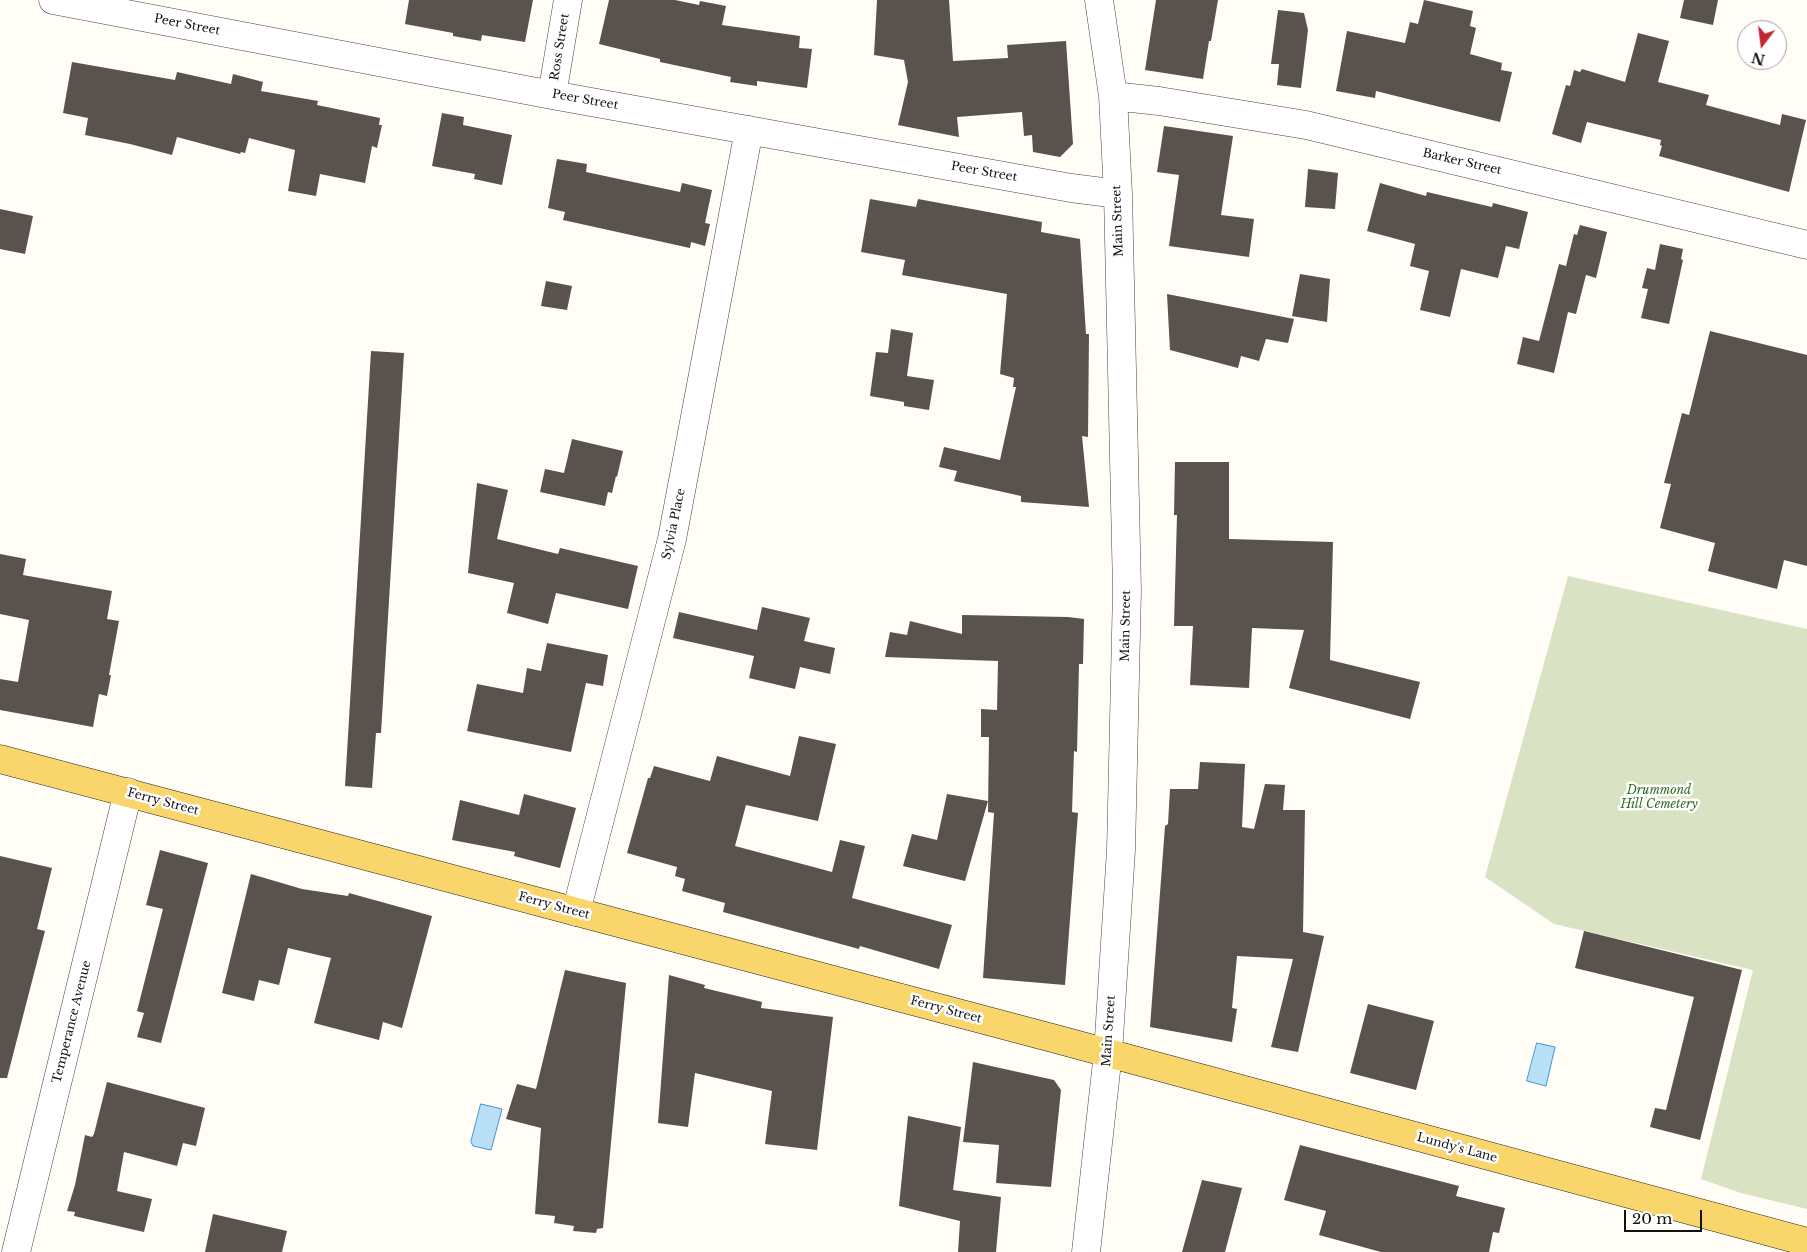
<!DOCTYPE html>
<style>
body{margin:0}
#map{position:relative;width:1807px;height:1252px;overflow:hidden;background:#fffdf5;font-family:"Libre Baskerville",serif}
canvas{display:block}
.north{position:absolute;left:1737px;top:20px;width:50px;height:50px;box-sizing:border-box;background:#fff;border:1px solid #a0a0a0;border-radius:50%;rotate:195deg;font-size:14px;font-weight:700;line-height:20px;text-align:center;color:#111}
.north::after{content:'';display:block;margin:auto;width:18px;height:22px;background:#c4262e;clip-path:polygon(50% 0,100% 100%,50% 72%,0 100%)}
.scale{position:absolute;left:1624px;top:1210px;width:78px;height:22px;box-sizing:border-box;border:2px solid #111;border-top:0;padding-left:6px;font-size:15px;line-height:18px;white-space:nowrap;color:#111;-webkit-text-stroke:4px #fff;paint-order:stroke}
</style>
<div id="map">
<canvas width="1807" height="1252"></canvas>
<div class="north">N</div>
<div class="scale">20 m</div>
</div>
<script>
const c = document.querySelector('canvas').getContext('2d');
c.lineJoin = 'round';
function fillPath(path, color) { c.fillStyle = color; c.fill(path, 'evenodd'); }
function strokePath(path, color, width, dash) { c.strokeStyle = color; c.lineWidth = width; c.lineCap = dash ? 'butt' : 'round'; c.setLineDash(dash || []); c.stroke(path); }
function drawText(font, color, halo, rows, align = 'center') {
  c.font = font + ' "Libre Baskerville",serif'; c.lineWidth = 5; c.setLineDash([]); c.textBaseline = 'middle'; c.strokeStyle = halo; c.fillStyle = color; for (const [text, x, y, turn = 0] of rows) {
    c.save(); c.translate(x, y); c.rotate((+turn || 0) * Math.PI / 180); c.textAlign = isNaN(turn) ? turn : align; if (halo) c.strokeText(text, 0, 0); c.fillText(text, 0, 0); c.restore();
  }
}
const cemetery = new Path2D(`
 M 1568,576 L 1807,629 L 1807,1209 L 1741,1193 L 1701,1179 L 1753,970 L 1554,924 L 1485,877 Z`);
const water = new Path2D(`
 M 1537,1043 L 1555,1047 L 1546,1086 L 1527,1081 Z
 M 481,1104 L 502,1109 L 491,1150 L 473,1146 L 471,1142 Z`);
const building = new Path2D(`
 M 409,0 L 533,0 L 525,42 L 482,35 L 481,41 L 453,36 L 453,33 L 405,24 Z
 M 609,0 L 675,0 L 699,5 L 700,1 L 726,6 L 722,25 L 800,36 L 799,48 L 812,49 L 807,88 L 757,81 L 757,86 L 730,82 L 731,77 L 660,62 L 660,59 L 599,44 Z
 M 877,0 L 949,0 L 953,61 L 1008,58 L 1007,45 L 1066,41 L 1073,144 L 1060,157 L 1033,152 L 1032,135 L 1024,136 L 1022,112 L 957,117 L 959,137 L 898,125 L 908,82 L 904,60 L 874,55 Z
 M 1156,0 L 1218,0 L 1211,41 L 1209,41 L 1203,79 L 1145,70 Z
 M 1424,0 L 1473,11 L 1470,26 L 1476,28 L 1470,54 L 1502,63 L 1501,70 L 1512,72 L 1500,122 L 1376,91 L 1375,98 L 1336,91 L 1347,31 L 1405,43 L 1410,22 L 1418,24 Z
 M 1684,0 L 1718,0 L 1713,25 L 1680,18 Z
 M 1278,10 L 1304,13 L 1308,30 L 1301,88 L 1277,85 L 1279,64 L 1271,64 Z
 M 1638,33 L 1669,41 L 1658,82 L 1709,95 L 1706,105 L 1780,125 L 1782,114 L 1806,120 L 1789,192 L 1659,156 L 1662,146 L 1660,145 L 1661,140 L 1587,122 L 1581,143 L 1552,134 L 1566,85 L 1570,86 L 1574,70 L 1580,72 L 1582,69 L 1625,82 Z
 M 72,62 L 175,80 L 177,72 L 231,84 L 233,74 L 263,82 L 261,91 L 318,101 L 317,105 L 380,118 L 379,125 L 382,125 L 377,148 L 372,146 L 365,183 L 320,174 L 316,196 L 288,191 L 295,150 L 249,138 L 245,153 L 241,152 L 240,154 L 177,137 L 172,155 L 130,144 L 85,135 L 88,118 L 63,113 Z
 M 442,113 L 464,117 L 463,125 L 512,135 L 502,185 L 474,179 L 475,174 L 432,166 Z
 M 1164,126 L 1233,136 L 1221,215 L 1254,219 L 1249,257 L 1169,246 L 1179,175 L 1157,172 Z
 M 557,159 L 587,164 L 586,172 L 680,192 L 682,183 L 712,190 L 705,223 L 710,224 L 705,246 L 691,242 L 690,248 L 563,220 L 565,212 L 548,208 Z
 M 1308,169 L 1338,173 L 1335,209 L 1305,207 Z
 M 1380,183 L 1426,196 L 1427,192 L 1492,207 L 1493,203 L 1528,212 L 1519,249 L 1506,246 L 1498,278 L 1461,269 L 1450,317 L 1420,310 L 1429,271 L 1410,266 L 1415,244 L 1367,231 Z
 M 870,199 L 916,207 L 918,199 L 1042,222 L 1041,232 L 1080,239 L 1086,334 L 1089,334 L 1088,437 L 1082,436 L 1089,507 L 1021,502 L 1021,496 L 954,481 L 957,471 L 939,467 L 944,447 L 1000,460 L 1016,387 L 1013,387 L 1014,378 L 1000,374 L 1007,294 L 902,275 L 905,260 L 861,252 Z
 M 0,209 L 33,216 L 25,254 L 0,249 Z
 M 1580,225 L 1607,232 L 1596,278 L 1586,275 L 1576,314 L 1568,312 L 1554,373 L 1517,364 L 1523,337 L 1539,341 L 1559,264 L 1566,266 L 1574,234 L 1577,235 Z
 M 1660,244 L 1683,249 L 1681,259 L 1683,260 L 1669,324 L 1641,318 L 1648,289 L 1642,288 L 1647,268 L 1655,270 Z
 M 1300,274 L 1330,279 L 1327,322 L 1292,316 Z
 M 546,281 L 572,286 L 567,310 L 541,306 Z
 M 1167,294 L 1294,319 L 1288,343 L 1266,339 L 1259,361 L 1241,356 L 1238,368 L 1170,350 Z
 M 891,329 L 913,333 L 907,376 L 934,380 L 929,410 L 904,406 L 904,402 L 870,396 L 876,352 L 888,353 Z
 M 1710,331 L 1807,355 L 1807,566 L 1784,560 L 1777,589 L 1708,571 L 1715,543 L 1660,528 L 1671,484 L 1664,483 L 1682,413 L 1689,415 Z
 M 371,351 L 404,353 L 381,733 L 376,733 L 372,788 L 345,786 Z
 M 572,439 L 623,451 L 617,477 L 616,476 L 612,493 L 608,492 L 605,506 L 540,492 L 545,469 L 564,473 Z
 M 1175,462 L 1229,462 L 1229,539 L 1333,542 L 1330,660 L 1420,682 L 1410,719 L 1289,688 L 1304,630 L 1252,628 L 1249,688 L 1190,685 L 1193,626 L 1174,626 L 1177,515 L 1174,515 Z
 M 477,483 L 508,490 L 497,539 L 558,554 L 560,548 L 638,566 L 628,609 L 556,593 L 548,624 L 507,613 L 514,583 L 468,573 Z
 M 0,554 L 26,559 L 23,575 L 112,591 L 107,619 L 119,621 L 109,675 L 111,675 L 107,696 L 99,694 L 93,727 L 0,710 L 0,679 L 18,682 L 29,620 L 0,614 Z
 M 762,607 L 810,618 L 804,641 L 835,648 L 830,674 L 800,667 L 795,689 L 749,678 L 754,656 L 673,638 L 679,612 L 757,630 Z
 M 962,615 L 1068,617 L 1084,619 L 1083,664 L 1079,664 L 1077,752 L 1074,751 L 1072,812 L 1078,813 L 1065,985 L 983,978 L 994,813 L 988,812 L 989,737 L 981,737 L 981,709 L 997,710 L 998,661 L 885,657 L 890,632 L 907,635 L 910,621 L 962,634 Z
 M 547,643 L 608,655 L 603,686 L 586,683 L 571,752 L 467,731 L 477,684 L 523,693 L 527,668 L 541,671 Z
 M 799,736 L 836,744 L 818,821 L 746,805 L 735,846 L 832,872 L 840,840 L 865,846 L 852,898 L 952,925 L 939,969 L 860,946 L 859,949 L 723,912 L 725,903 L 682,891 L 685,879 L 675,876 L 677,867 L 627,853 L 648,778 L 650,778 L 654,766 L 710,781 L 717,756 L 790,776 Z
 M 1200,762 L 1245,764 L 1242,827 L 1254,829 L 1265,784 L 1285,785 L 1283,810 L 1305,810 L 1303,932 L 1324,936 L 1298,1052 L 1271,1047 L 1293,959 L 1237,956 L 1232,1008 L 1237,1009 L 1232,1042 L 1150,1027 L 1165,826 L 1168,824 L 1170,789 L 1198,789 Z
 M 524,794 L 576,808 L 560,868 L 514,856 L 515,852 L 452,840 L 460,800 L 519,815 Z
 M 947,794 L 988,801 L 965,881 L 903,866 L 912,834 L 937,840 Z
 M 160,850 L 208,863 L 161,1043 L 137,1037 L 144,1013 L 137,1011 L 163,909 L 146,905 Z
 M 0,856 L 52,868 L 37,929 L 45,931 L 7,1078 L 0,1078 Z
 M 251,874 L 302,889 L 348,896 L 349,893 L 432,916 L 402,1028 L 383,1022 L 379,1040 L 314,1023 L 331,958 L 288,948 L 279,985 L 259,980 L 254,1001 L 222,993 Z
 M 1584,931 L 1742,970 L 1700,1140 L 1650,1127 L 1655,1108 L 1666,1110 L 1694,997 L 1575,968 Z
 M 565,970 L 626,983 L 603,1228 L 597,1229 L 596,1233 L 573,1231 L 574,1226 L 554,1223 L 555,1216 L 535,1214 L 541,1128 L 506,1119 L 517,1084 L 536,1089 Z
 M 669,975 L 705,985 L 704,988 L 762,1002 L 761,1008 L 833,1017 L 817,1150 L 765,1144 L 772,1091 L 695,1073 L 688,1127 L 658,1123 Z
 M 1368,1004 L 1434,1021 L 1416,1090 L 1350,1073 Z
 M 973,1062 L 1054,1080 L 1061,1090 L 1051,1187 L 996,1183 L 999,1145 L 963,1142 Z
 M 107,1082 L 205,1108 L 196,1146 L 183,1143 L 177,1166 L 124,1152 L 117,1191 L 152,1199 L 144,1232 L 74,1216 L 75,1212 L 67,1211 L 75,1185 L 85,1135 L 92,1137 L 94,1134 Z
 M 908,1116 L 961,1127 L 953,1190 L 1001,1197 L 996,1252 L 958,1252 L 960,1221 L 899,1206 Z
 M 1300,1145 L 1459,1186 L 1456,1196 L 1505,1208 L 1499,1233 L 1493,1232 L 1489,1252 L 1381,1252 L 1319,1235 L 1326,1211 L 1284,1200 Z
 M 1202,1180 L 1242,1188 L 1225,1252 L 1182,1252 Z
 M 213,1214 L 287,1231 L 282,1252 L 205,1252 Z`);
const minor = new Path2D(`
 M 53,0 L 552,95 L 1071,188 L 1118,194
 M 552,95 L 568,0
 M 1113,96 L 1159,101 L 1306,125 L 1807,245
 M 576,912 L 672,539 L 749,130
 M 16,1252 L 128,792
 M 1086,1252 L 1108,1053 L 1121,850 L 1127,590 L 1118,194 L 1113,96 L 1099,0`);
const major = new Path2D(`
 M 0,759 L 1056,1039 L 1807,1242`);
const streetNames = [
 ["Peer Street",187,25,11],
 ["Ross Street",560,47,-81],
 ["Peer Street",585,100,10],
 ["Barker Street",1462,162,13],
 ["Peer Street",984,172,10],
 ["Main Street",1118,221,-92],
 ["Sylvia Place",674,524,-78],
 ["Main Street",1126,626,-89],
 ["Ferry Street",163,802,15],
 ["Ferry Street",554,906,15],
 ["Ferry Street",946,1010,15],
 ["Temperance Avenue",72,1022,-76],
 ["Main Street",1109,1031,-86],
 ["Lundy's Lane",1457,1148,15]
];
const parkNames = [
 ["Drummond",1659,791],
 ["Hill Cemetery",1659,805]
];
fillPath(cemetery, '#d9e3c4');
fillPath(water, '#b9e0f7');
strokePath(water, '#3f96cf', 1);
fillPath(building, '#5a524d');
strokePath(minor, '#444', 29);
strokePath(major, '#222', 29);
strokePath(minor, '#fff', 28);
strokePath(major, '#f9d66b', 28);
drawText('12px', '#111', '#fff', streetNames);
drawText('italic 12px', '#2f6b1f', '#fff', parkNames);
</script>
